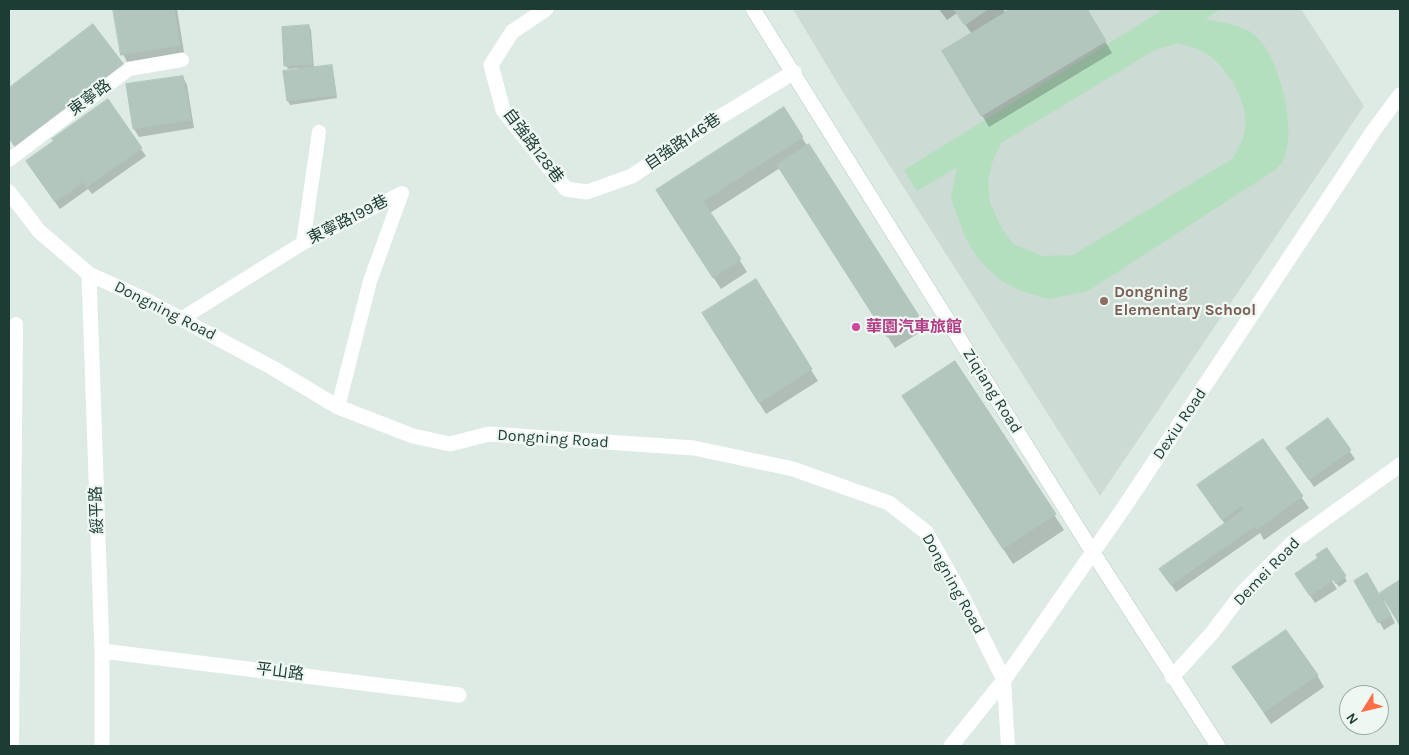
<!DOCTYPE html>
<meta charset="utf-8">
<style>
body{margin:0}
#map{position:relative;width:1409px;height:755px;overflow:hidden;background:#ddebe4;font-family:Karla,sans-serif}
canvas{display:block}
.frame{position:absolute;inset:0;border:10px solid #1d3c33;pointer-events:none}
.north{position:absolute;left:1339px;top:685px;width:50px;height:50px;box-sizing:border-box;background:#eef7f2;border:1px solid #9aaca6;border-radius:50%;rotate:234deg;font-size:14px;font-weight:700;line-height:20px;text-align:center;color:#1d3c33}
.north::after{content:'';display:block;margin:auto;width:18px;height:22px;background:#ff6d47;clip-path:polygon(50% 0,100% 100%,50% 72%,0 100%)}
</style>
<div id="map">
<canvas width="1409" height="755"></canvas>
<div class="frame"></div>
<div class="north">N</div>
</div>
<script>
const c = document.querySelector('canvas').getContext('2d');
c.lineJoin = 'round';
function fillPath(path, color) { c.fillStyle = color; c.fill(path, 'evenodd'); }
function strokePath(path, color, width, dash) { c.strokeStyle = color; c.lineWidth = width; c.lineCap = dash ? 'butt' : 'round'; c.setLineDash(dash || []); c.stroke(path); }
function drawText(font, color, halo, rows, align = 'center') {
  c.font = font + ' Karla,"Noto Sans TC",sans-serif'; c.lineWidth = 4.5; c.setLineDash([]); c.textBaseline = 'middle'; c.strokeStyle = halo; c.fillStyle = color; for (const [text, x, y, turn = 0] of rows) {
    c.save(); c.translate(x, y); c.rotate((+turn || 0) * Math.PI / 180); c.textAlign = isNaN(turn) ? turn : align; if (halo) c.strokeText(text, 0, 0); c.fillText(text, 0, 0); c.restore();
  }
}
const built = new Path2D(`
 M 793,9 L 1301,9 L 1364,106 L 1100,496 L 841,89 Z`);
const green = new Path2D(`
 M 1164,9 L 1221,9 L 1205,19 C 1220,22 1244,25 1256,36 C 1280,58 1298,131 1283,161 C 1282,164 1278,167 1275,170 L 1088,291 L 1048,299 L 1021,291 L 1000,280 L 979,260 L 965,237 L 951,198 L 957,167 L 917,191 L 904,170 ZM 1179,43 C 1186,46 1195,47 1201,51 C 1227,63 1252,106 1244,135 C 1242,143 1236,152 1232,159 L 1073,255 L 1043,256 L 1013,244 L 1002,229 L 990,203 L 988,180 L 992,163 L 1001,143 L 1155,50 Z`);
const shadow = new Path2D(`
 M 119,9 L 177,9 L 184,52 L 127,62 L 123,54 Z
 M 939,9 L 1003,9 L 1006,14 L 1014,9 L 1086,9 L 1112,53 L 989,127 L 944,51 L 972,34 L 957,13 L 947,20 Z
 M 309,26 L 311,30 L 314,69 L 331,67 L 333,70 L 337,98 L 290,105 L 288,101 L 300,68 L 288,69 L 286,66 Z
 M 183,77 L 187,85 L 194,128 L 139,137 L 134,129 Z
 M 783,108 L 925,329 L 895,348 L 780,168 L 710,213 L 747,272 L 721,289 L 664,203 Z
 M 141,149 L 146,156 L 92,194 L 88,189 L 60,209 L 27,162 Z
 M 755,281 L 818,381 L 766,414 L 711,325 Z
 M 955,362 L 1064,530 L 1013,564 L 913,411 Z
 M 1328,420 L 1355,459 L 1314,487 L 1293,456 Z
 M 1262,441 L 1309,508 L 1264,540 L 1260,533 L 1176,592 L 1166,577 L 1225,524 L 1199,485 Z
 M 1327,550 L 1347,581 L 1339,587 L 1332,577 L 1330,578 L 1337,589 L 1315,603 L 1301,582 L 1323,563 Z
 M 1356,581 L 1379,595 L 1400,582 L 1400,624 L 1385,600 L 1384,601 L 1395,623 L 1384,630 Z
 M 1234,668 L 1317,675 L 1324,687 L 1271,724 Z`);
const building = new Path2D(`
 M 113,9 L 174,9 L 180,45 L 121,55 Z
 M 954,9 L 988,9 L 965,25 Z
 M 1011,9 L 1087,9 L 1106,41 L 981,116 L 942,51 Z
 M 93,24 L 125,66 L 16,148 L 9,138 L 9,88 Z
 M 309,25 L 312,64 L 284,66 L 282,27 Z
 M 332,65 L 336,95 L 287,101 L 283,71 Z
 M 183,76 L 191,120 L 133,129 L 126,84 Z
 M 108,99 L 142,148 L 87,187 L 52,139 Z
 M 784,107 L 803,137 L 703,201 L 741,259 L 713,278 L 656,190 Z
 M 54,141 L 83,182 L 55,202 L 26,161 Z
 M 809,144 L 919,316 L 887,337 L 777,165 Z
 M 756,279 L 812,369 L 759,403 L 702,313 Z
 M 955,361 L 1056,514 L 1003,549 L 902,396 Z
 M 1328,418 L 1351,450 L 1309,480 L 1286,448 Z
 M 1263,439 L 1303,496 L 1257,529 L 1217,471 Z
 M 1217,471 L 1241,506 L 1222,520 L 1197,485 Z
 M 1244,510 L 1255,526 L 1171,585 L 1159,569 Z
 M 1327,548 L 1346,576 L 1336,584 L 1316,555 Z
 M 1318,558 L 1333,580 L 1310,596 L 1295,574 Z
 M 1367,573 L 1391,615 L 1378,623 L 1354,581 Z
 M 1400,580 L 1400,607 L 1392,612 L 1380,593 Z
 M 1400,607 L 1400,626 L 1392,612 Z
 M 1286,630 L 1318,675 L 1264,712 L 1232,667 Z`);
const lane = new Path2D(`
 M 9,160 L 129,69 L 182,60
 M 303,243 L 319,132
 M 181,319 L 303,243 L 402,193 L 370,281 L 338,407
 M 1004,680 L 1008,746
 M 12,746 L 16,324`);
const street = new Path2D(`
 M 546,9 L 512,32 L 491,65 L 503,110 L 566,189 L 587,192 L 632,176 L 715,120 L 794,72
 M 9,192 L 39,231 L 89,274 L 142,298 L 273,368 L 338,407 L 413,436 L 450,444 L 489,434 L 694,448 L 793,469 L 889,503 L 926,532 L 961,594 L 1004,680
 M 89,274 L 102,651 L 102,746
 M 102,651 L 459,695
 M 1172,677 L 1212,633 L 1243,592 L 1293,542 L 1400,465
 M 951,746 L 1004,680 L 1127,503 L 1374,130 L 1400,95`);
const secondary = new Path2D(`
 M 753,9 L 1092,551 L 1218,746`);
const markers = [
 [1104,301,5,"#8d6e63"],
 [856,327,5,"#d1479c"]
];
const streetNames = [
 ["東寧路",90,98,-37],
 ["自強路146巷",683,142,-34],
 ["自強路128巷",533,146,53],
 ["東寧路199巷",348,220,-27],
 ["Dongning Road",165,311,27],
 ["Ziqiang Road",992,391,58],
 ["Dexiu Road",1180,424,-56],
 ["Dongning Road",553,439,4],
 ["綏平路",97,510,-92],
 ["Demei Road",1267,572,-46],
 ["Dongning Road",953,584,61],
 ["平山路",280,672,7]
];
const educationNames = [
 ["Dongning",1114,292],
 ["Elementary School",1114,310]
];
const hotelNames = [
 ["華園汽車旅館",866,327]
];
fillPath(built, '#ccdbd3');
fillPath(green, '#b4dfbe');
fillPath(shadow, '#0003');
fillPath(building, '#b3c6bd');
strokePath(building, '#afc5bb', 1);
strokePath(secondary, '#b0ccc0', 16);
strokePath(lane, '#fff', 14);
strokePath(street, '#fff', 15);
strokePath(secondary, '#fff', 15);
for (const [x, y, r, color] of markers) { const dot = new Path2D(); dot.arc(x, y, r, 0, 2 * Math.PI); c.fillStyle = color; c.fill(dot); strokePath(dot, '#eef7f2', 2); }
drawText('16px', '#1d3c33', '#eef7f2', streetNames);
drawText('bold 16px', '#785e54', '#eef7f2', educationNames, 'left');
drawText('bold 16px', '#b23c85', '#eef7f2', hotelNames, 'left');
</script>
